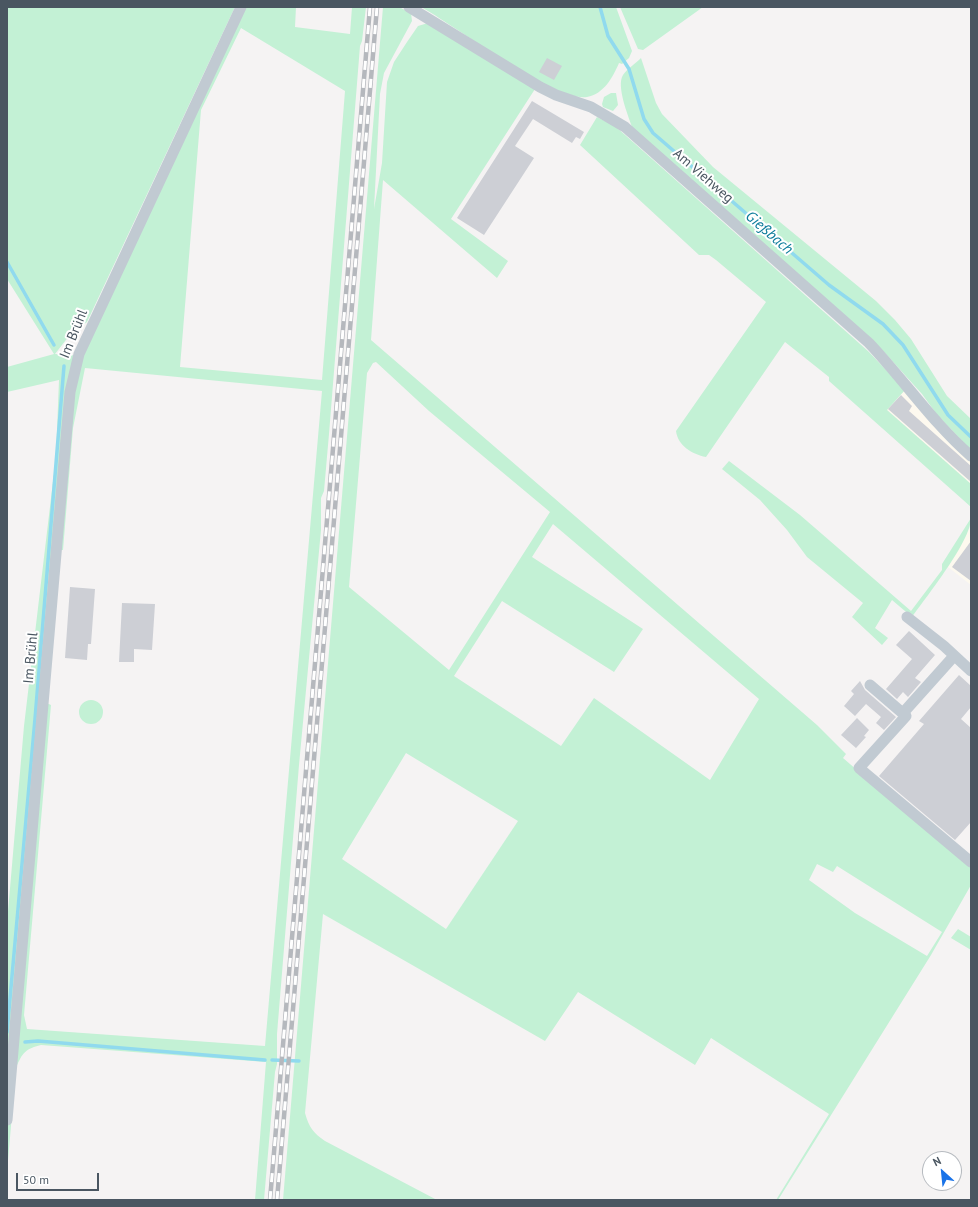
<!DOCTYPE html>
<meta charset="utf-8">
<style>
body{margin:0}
#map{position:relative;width:978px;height:1207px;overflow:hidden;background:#f5f3f3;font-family:"PT Sans",sans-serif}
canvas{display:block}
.frame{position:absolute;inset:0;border:8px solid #4a5661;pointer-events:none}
.north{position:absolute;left:922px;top:1151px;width:40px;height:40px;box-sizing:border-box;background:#fff;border:1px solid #b7bbc0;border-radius:50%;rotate:333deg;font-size:11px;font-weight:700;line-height:16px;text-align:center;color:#4a5661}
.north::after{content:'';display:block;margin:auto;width:14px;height:18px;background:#1a73e8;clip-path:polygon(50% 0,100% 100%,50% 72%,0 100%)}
.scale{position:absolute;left:16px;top:1173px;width:83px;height:18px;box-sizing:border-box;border:2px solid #4a5661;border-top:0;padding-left:5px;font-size:12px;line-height:14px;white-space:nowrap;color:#4a5661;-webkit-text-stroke:3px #fff;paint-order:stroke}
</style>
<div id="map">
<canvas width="978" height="1207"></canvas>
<div class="frame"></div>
<div class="north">N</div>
<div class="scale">50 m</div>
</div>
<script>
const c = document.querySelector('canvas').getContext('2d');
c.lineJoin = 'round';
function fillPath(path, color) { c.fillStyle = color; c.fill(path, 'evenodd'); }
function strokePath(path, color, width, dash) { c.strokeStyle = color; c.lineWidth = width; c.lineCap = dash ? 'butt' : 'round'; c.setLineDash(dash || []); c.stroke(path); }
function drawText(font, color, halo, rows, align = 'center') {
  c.font = font + ' "PT Sans",sans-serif'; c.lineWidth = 4; c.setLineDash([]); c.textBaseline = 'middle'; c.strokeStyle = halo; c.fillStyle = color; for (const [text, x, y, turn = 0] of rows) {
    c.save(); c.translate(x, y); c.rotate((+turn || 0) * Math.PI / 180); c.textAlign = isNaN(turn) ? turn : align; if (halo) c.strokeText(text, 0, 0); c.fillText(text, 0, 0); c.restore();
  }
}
const commercial = new Path2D(`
 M 905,390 L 971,461 L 971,484 L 887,410 Z
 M 971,526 L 971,585 L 948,567 Z`);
const green = new Path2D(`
 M 7,7 L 235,7 L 87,322 L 69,336 L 55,354 L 82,356 L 245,7 L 296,7 L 295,27 L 350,34 L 352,7 L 366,7 L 362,41 L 360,46 L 329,434 L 324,491 L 321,498 L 321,530 L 299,765 L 277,1034 L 277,1064 L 275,1072 L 264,1200 L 255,1200 L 266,1062 L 41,1045 C 25,1049 22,1053 16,1068 L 7,1172 L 7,923 L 24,726 L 56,456 L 59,380 L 7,392 L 7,367 L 54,354 L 7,279 ZM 241,28 L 345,91 L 322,380 L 180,367 L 201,110 ZM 85,368 L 322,391 L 265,1046 L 27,1029 L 24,1015 L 51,705 L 40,700 L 53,549 L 63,550 L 73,428 Z
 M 383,7 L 399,7 L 411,13 L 412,21 L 384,73 L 380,94 L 374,209 L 382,163 L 387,82 L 394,62 L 407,42 L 418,26 L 428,23 L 535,89 L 451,219 L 508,261 L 497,278 L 383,180 L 371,340 L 817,725 L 846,754 L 843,758 L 971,868 L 971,885 L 931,955 L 778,1200 L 776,1200 L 829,1114 L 711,1038 L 695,1065 L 578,992 L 545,1041 L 323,914 L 305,1113 C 309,1127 313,1133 325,1141 L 437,1200 L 283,1200 ZM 376,362 L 429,411 L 550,512 L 449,670 L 349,587 L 367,373 L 373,363 ZM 553,524 L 759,699 L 710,780 L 594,698 L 561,746 L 454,676 L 502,601 L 614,672 L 643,629 L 532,557 ZM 406,753 L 518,821 L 446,929 L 342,859 ZM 817,864 L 833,872 L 837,866 L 942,932 L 927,956 L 855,913 L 809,880 Z
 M 421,7 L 616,7 L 632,51 L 629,58 L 622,64 L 619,63 C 613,77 604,94 587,97 C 557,103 453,24 421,7 Z
 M 620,7 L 703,7 L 643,50 L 638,49 Z
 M 641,58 L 656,103 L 662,114 L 713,167 L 876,301 L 895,320 L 911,339 L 947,396 L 971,419 L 971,450 L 938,416 L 922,394 L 885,353 L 632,127 C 628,115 616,86 623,75 C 627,69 636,63 641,58 Z
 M 611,93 L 616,93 L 618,105 L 613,111 L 603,107 L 602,104 L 604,97 Z
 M 597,117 L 615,126 L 869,352 L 905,390 L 887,410 L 971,484 L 971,507 L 829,381 L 829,377 L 785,342 L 706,457 C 692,454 678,446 676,431 L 766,302 L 716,260 L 709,255 L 699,255 L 580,145 Z
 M 729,461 L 800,515 L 911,611 L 942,570 L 942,564 L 971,518 C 971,541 927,596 912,617 L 892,600 L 875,628 L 888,638 L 882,645 L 852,617 L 863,603 L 807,557 L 787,530 L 760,500 L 722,469 Z
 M79 712a12 12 0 1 1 24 0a12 12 0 1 1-24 0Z
 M 958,929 L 971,937 L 971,950 L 951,938 Z`);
const stream = new Path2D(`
 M 600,7 L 608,36 L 629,69 L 644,119 L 653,133 L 829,285 L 883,324 L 903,345 L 948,415 L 971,437
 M 7,262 L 54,345
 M 7,1032 L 35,719 L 64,366
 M 25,1042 L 38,1041 L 265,1060
 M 272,1060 L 299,1061`);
const building = new Path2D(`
 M 547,58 L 562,66 L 554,80 L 539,72 Z
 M 532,101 L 584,132 L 580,139 L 576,137 L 572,143 L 533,119 L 515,146 L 534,158 L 484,235 L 457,218 Z
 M 901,395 L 912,406 L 909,411 L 971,466 L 971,482 L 888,409 Z
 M 971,541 L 971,581 L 952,567 Z
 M 70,587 L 95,589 L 91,644 L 88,644 L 87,660 L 65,658 Z
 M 122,603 L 155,604 L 152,650 L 134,649 L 134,662 L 119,662 Z
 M 909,631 L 935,655 L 915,678 L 921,682 L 908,697 L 903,692 L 897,699 L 886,689 L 912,659 L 896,645 Z
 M 959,675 L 971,686 L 971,707 L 961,719 L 971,728 L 971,822 L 955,840 L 879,776 L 924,724 L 919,721 Z
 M 860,681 L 865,690 L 896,717 L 884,730 L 876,723 L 881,717 L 866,704 L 855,716 L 844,706 L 854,694 L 851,691 Z
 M 857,718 L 869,730 L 864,736 L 866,737 L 856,748 L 841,735 Z`);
const minor = new Path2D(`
 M 409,7 L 540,87 L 556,95 L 591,107 L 625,127 L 869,343 C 904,380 933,423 971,456
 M 907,617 L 944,646 L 971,671
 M 870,685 L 906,716 L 859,768 L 971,862
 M 903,713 L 954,656
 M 7,1120 L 70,392 L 79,354 L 241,7`);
const rail = new Path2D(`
 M 270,1200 L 370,7
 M 277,1200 L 377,7`);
const streetNames = [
 ["Am Viehweg",703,176,41],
 ["Im Brühl",74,334,-68],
 ["Im Brühl",31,658,-85]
];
const waterNames = [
 ["Gießbach",769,233,41]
];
fillPath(commercial, '#fdf9ef');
fillPath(green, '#c3f1d5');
strokePath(stream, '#90daee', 3.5);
fillPath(building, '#cdcfd5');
strokePath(minor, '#c1cad2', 11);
strokePath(rail, '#b5b8bd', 4.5);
strokePath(rail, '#fff', 3, [9]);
drawText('14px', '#4a5661', '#fff', streetNames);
drawText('italic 15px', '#0c7c9b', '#fff', waterNames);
</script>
